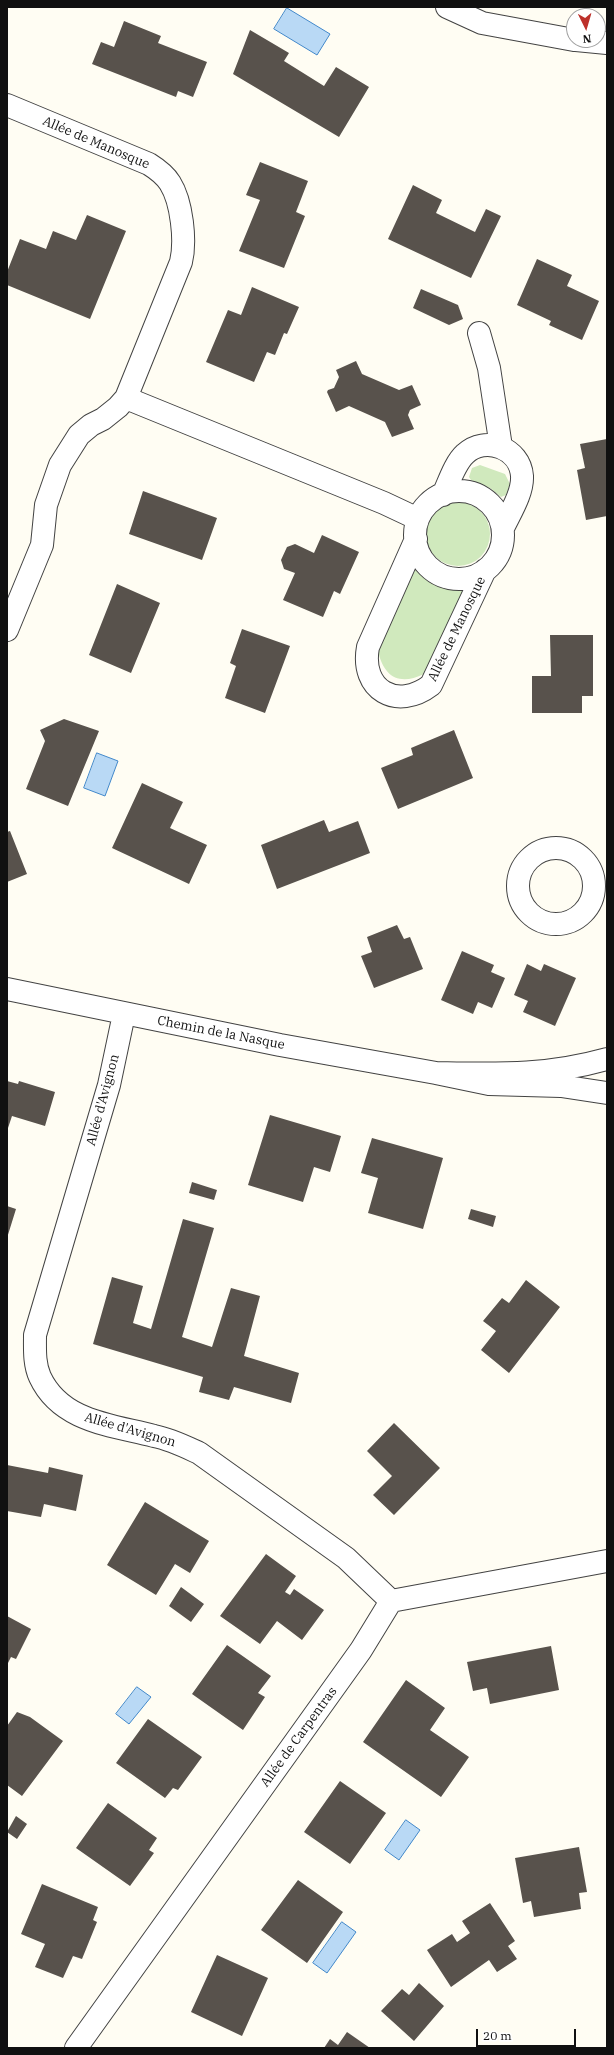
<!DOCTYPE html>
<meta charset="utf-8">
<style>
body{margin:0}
#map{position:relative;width:614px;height:2055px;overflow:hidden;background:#fffdf3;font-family:"IBM Plex Serif",serif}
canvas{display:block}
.frame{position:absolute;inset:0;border:8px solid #101010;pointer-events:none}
.north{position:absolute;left:566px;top:8px;width:40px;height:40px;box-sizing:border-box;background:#fff;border:1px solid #9f9f9f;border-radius:50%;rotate:175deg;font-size:11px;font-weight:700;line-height:16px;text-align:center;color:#101010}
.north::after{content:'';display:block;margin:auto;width:14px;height:18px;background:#bd312b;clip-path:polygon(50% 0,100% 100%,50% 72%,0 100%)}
.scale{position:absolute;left:476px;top:2029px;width:100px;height:18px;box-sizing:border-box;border:2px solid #101010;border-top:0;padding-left:5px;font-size:12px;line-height:14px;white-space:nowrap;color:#101010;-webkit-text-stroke:3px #fff;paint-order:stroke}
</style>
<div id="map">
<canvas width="614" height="2055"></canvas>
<div class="frame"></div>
<div class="north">N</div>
<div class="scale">20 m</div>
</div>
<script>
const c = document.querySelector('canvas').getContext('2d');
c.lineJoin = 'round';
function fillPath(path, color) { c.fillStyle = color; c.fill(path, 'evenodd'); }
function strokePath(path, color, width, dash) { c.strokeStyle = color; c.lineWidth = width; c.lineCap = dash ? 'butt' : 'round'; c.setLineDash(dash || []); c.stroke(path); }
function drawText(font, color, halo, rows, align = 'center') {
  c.font = font + ' "IBM Plex Serif",serif'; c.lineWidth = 4; c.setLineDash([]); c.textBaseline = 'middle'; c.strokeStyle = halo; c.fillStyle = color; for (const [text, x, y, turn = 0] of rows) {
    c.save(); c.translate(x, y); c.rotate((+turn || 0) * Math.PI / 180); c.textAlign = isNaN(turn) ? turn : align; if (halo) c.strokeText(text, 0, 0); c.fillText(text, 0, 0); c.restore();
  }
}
const green = new Path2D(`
 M 480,465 L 505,474 L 510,484 L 506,495 L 501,497 L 490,488 L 471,480 L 469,477 L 472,468 Z
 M426 534a32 32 0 1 1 64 0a32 32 0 1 1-64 0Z
 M 414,567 C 428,584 445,590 467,589 L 424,674 C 399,686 384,677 378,651 Z`);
const water = new Path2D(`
 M 287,8 L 330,34 L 317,55 L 274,29 Z
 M 97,753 L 118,761 L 105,796 L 84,788 Z
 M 137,1687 L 151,1697 L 129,1724 L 116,1714 Z
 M 406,1820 L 420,1830 L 399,1860 L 385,1850 Z
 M 342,1922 L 356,1932 L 327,1973 L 313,1963 Z`);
const building = new Path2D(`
 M 124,21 L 161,36 L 158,43 L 207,62 L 193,97 L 178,91 L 176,97 L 92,64 L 101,42 L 114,47 Z
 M 250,30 L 289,53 L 284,61 L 324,86 L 336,67 L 369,87 L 339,137 L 233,74 Z
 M 260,162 L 308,181 L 296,212 L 305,216 L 284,268 L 239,251 L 260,200 L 246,195 Z
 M 413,185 L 442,200 L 436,213 L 475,232 L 486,209 L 501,216 L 471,278 L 388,239 Z
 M 87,215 L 126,231 L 90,319 L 7,285 L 7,272 L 20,239 L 46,249 L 53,231 L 76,240 Z
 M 537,259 L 572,275 L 567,286 L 599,301 L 582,340 L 549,325 L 551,321 L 517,305 Z
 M 252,287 L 299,307 L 287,334 L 284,333 L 275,355 L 267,352 L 254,382 L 206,362 L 228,310 L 241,315 Z
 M 421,289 L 458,305 L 463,319 L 449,325 L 413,308 Z
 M 356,361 L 362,374 L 399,390 L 412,385 L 421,405 L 410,410 L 408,415 L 414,429 L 392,437 L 385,422 L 349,406 L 336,412 L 327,392 L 328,390 L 334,388 L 339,377 L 336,370 Z
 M 607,439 L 607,516 L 586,520 L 577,470 L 585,468 L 580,444 Z
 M 143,491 L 217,518 L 202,560 L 129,534 Z
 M 322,535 L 359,552 L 340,594 L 334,591 L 323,617 L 283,600 L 295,573 L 284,569 L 281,560 L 287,547 L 295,544 L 314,553 Z
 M 117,584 L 160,603 L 131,673 L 89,655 Z
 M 242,629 L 290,646 L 265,713 L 225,698 L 236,666 L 230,663 Z
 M 550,635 L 593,635 L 593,696 L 582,696 L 582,713 L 532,713 L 532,676 L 551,676 Z
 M 64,719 L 99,731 L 68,806 L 26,789 L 45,741 L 40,730 Z
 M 454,730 L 473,778 L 398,809 L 381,768 L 413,755 L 411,748 Z
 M 142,783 L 183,802 L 170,828 L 207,845 L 189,884 L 112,848 Z
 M 324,820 L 329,832 L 358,821 L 370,853 L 277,889 L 261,845 Z
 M 10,831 L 27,874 L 7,882 L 7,832 Z
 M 397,925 L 404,939 L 410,937 L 423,969 L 374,988 L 361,956 L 372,952 L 367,937 Z
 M 462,951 L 494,965 L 491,972 L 505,978 L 492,1008 L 478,1002 L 473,1014 L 441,1000 Z
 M 527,964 L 541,971 L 544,964 L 576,978 L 555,1026 L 523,1012 L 528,1001 L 514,995 Z
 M 7,1081 L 18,1084 L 19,1081 L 55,1092 L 45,1126 L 12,1116 L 7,1131 Z
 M 270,1115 L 341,1136 L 330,1172 L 314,1167 L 303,1202 L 248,1185 Z
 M 372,1138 L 443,1158 L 423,1229 L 368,1213 L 378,1178 L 361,1173 Z
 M 192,1182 L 217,1190 L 214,1200 L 189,1193 Z
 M 7,1206 L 16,1209 L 7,1238 Z
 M 471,1209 L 496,1216 L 493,1227 L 468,1219 Z
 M 183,1219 L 214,1228 L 182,1337 L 212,1347 L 231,1288 L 260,1296 L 244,1356 L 299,1373 L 291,1403 L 234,1387 L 229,1400 L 199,1392 L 203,1377 L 93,1344 L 112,1277 L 143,1286 L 133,1323 L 151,1329 Z
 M 526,1280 L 560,1307 L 509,1373 L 481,1350 L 496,1331 L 483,1321 L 502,1298 L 509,1303 Z
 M 394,1423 L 440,1468 L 394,1515 L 373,1495 L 392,1476 L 367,1451 Z
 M 7,1465 L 48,1473 L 49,1467 L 83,1475 L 76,1511 L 44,1504 L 41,1517 L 7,1511 Z
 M 145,1502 L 209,1541 L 190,1573 L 175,1564 L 156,1595 L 107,1565 Z
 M 266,1554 L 296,1576 L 285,1592 L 290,1595 L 294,1589 L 324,1610 L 302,1640 L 277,1621 L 260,1644 L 220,1616 Z
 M 181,1587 L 204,1604 L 191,1622 L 169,1606 Z
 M 7,1616 L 31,1629 L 16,1659 L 11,1657 L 7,1665 Z
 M 227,1645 L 271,1676 L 258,1693 L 265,1697 L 243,1730 L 192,1694 Z
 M 551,1646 L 559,1690 L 490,1704 L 487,1688 L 473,1691 L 467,1662 Z
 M 406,1680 L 445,1708 L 430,1730 L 469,1757 L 441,1797 L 363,1742 Z
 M 17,1712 L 30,1717 L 63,1741 L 22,1796 L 7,1785 L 7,1726 Z
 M 148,1719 L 202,1757 L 178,1790 L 173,1788 L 165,1798 L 116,1763 Z
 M 340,1781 L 386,1813 L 350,1864 L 304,1832 Z
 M 108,1803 L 157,1838 L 149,1850 L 154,1853 L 130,1886 L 76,1848 Z
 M 16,1816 L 27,1824 L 17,1839 L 7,1832 Z
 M 579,1847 L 587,1892 L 579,1893 L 581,1909 L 534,1917 L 531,1901 L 523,1903 L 515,1858 Z
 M 298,1880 L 343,1912 L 307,1963 L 261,1930 Z
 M 42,1884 L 98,1907 L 93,1920 L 97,1922 L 82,1959 L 73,1956 L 63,1978 L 35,1967 L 45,1944 L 21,1934 Z
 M 490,1903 L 515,1941 L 508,1946 L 517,1959 L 497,1972 L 489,1960 L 451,1987 L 427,1950 L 452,1934 L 457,1942 L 470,1933 L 462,1921 Z
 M 217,1955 L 268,1978 L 242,2036 L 191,2012 Z
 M 419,1983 L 444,2006 L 414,2041 L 381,2011 L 402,1989 L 409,1995 Z
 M 347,2032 L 370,2048 L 324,2048 L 330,2039 L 338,2045 Z`);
const minor = new Path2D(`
 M 7,105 L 149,164 C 157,169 165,175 170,183 C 182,202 186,241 181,262 L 126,398 L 118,407 L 103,419 L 91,425 L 79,435 L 60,465 L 46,505 L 42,545 L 7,630
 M 479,333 L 489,368 L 501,447
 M 126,398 L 384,503 L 418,519
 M415 535a44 44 0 1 1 88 0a44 44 0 1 1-88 0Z
 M 443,495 C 449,482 455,463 465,454 C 485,435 520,448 522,476 C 523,493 510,513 503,528
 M 416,539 L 368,647 C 360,690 397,711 431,685 L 485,570
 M518 886a38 38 0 1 1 76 0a38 38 0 1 1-76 0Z
 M 7,989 L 280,1045 L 436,1073
 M 124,1014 L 109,1085 L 35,1335 C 35,1349 34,1364 40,1377 C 61,1422 112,1425 154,1436 C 170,1439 184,1446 199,1453 L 346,1558 L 391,1601
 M 607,1059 C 546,1076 498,1074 436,1073 L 489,1084 L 561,1086 L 607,1093
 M 76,2048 L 361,1650 L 391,1601 L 607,1561`);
const tertiary = new Path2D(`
 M 447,7 L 482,23 L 574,40
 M 576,40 L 607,43`);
const streetNames = [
 ["Allée de Manosque",96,143,23],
 ["Allée de Manosque",457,629,-64],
 ["Chemin de la Nasque",221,1033,11],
 ["Allée d'Avignon",103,1100,-75],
 ["Allée d'Avignon",130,1430,16],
 ["Allée de Carpentras",299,1737,-54]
];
fillPath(green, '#d0e9bd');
fillPath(water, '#b9d9f5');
strokePath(water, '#4288ca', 1);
fillPath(building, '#58524c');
strokePath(minor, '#434343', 24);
strokePath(tertiary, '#434343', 24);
strokePath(minor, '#fff', 22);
strokePath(tertiary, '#fff', 22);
drawText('13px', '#101010', '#fff', streetNames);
</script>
